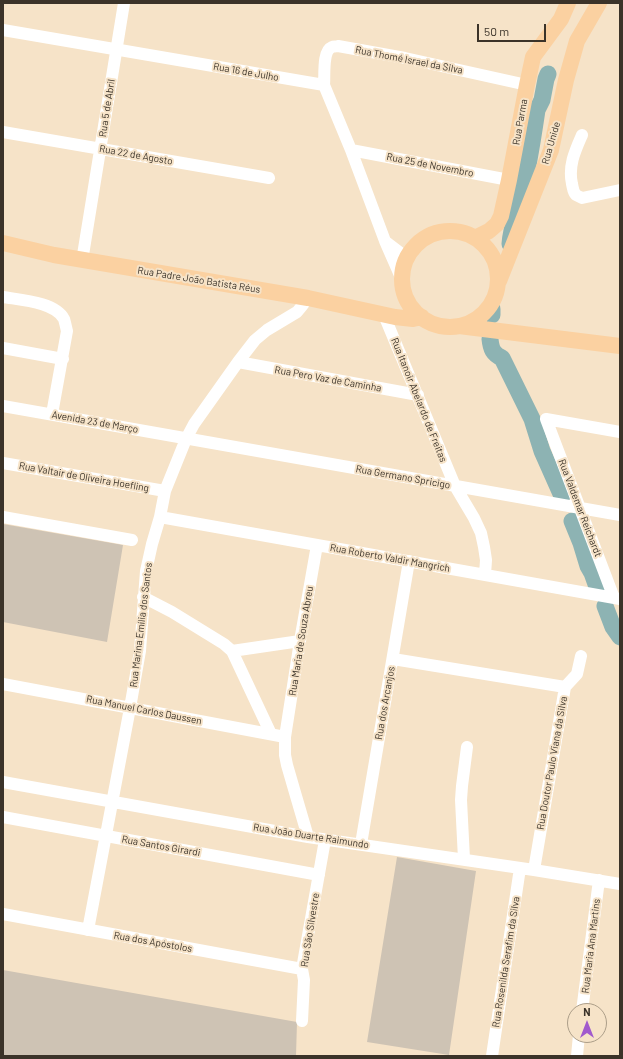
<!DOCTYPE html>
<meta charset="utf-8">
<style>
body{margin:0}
#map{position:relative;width:623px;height:1059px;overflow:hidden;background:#f6e3c8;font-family:Barlow,sans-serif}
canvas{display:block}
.frame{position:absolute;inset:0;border:4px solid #3b3329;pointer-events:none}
.north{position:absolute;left:567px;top:1003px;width:40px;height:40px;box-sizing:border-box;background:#f6e3c8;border:1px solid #ab9d88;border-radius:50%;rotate:0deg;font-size:11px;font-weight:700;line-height:16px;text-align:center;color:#3b3329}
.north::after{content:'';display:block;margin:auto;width:14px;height:18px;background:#a159cd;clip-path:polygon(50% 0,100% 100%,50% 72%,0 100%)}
.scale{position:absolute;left:477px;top:24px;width:69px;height:18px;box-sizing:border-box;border:2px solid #3b3329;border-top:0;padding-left:5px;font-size:12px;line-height:14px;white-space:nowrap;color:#3b3329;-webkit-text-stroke:3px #f6e3c8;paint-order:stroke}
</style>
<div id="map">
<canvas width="623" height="1059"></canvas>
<div class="frame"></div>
<div class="north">N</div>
<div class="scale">50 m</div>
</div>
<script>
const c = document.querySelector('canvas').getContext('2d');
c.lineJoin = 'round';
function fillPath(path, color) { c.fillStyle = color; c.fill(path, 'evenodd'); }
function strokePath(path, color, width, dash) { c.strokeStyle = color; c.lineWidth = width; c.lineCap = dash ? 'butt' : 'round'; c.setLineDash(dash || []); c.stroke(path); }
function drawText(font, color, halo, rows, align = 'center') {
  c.font = font + ' Barlow,sans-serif'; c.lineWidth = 4; c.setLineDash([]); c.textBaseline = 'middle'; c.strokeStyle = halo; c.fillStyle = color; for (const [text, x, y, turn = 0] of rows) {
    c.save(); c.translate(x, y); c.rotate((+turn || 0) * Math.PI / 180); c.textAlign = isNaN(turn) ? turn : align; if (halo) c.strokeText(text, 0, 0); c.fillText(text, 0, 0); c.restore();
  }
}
const green = new Path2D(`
 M 3,524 L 123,545 L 107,642 L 3,622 Z
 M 397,857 L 476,871 L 449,1055 L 367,1042 Z
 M 3,970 L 297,1022 L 296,1056 L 3,1056 Z`);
const river = new Path2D(`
 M 510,244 C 511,227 518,210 522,193 C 529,165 533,137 537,110 L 542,100 L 546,79 L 548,74
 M 492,309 L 492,315
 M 490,339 C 491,349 493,354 502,358 L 532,419 L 542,451 L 562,496
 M 572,521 L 581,543 L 588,566 L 592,573 L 597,587
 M 605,606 L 613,627 L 620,637`);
const minor = new Path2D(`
 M 3,30 L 324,85 L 351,150 L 385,241 L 403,282
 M 324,85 C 325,76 322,51 332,47 C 334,46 336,47 338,46 L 405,58 L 527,85
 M 3,132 L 269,178
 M 582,135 C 575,151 568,166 572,184 C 573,188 573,192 576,195 C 578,196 580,197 582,198 L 620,190
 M 351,150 L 509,180
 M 386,242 L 407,258
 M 82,261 L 124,3
 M 3,297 C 20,300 55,302 64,319 C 65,322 66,327 67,331 L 52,414
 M 384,315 L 455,486 L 474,518 L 481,533 L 484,547 L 486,560 L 485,575
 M 3,348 L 63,359
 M 238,362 L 418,395
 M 3,406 L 620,515
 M 546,419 L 614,598
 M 546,419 L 620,432
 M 3,463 L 165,491
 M 3,517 L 132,540
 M 160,517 L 620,599
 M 143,597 L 172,612 L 224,644 L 232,651 L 271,734
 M 232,651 L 300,641
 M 393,659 L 565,687 L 534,870
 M 3,684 L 285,737
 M 565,687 L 577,674 L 581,656
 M 3,782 L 308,837 L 534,870 L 620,884
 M 3,817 L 319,875
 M 308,837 L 296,796 L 287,765 L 285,755 L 285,737 L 300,641 L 317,545
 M 361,844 L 409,561
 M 464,859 L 461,800 L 462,786 L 467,747
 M 3,914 L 302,969
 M 88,930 L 130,708 L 140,651 L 146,571 L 152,544 L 160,517 L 165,491 L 186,439 L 194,424 L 238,362 L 255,340 L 267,330 L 297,312 L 302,306 L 308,298
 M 582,1011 L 599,880
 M 302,1021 L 304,980 L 302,969 L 325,840
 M 492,1056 L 520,868
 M 577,1056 L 579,1035`);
const major = new Path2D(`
 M402 279a48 48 0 1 1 96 0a48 48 0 1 1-96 0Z
 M 475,238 L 489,231 L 497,224 L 501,216 L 509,180 L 527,85 L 533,57 L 561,19 L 568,3
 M 3,243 L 54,255 L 308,298 L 395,317 L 413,319 L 422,317
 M 499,281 L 551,150 L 566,80 L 577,41 L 599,3
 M 459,326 L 620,346`);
const streetNames = [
 ["Rua Thomé Israel da Silva",409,60,11],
 ["Rua 16 de Julho",246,72,10],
 ["Rua 5 de Abril",107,108,-81],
 ["Rua Parma",520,122,-80],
 ["Rua Unide",551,143,-74],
 ["Rua 22 de Agosto",136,155,10],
 ["Rua 25 de Novembro",430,165,11],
 ["Rua Padre João Batista Réus",199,280,9],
 ["Rua Pero Vaz de Caminha",328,379,10],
 ["Rua Itanoir Abelardo de Freitas",419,400,68],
 ["Avenida 23 de Março",95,422,10],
 ["Rua Valtair de Oliveira Hoefling",84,477,10],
 ["Rua Germano Spricigo",403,477,10],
 ["Rua Valdemar Reichardt",580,508,69],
 ["Rua Roberto Valdir Mangrich",390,558,10],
 ["Rua Marina Emília dos Santos",141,625,-83],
 ["Rua Maria de Souza Abreu",301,641,-81],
 ["Rua dos Arcanjos",385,703,-80],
 ["Rua Manuel Carlos Daussen",144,710,11],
 ["Rua Doutor Paulo Viana da Silva",552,763,-80],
 ["Rua João Duarte Raimundo",311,836,9],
 ["Rua Santos Girardi",161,846,10],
 ["Rua São Silvestre",310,930,-81],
 ["Rua dos Apóstolos",153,942,10],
 ["Rua Maria Ana Martins",591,946,-83],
 ["Rua Rosenilda Serafim da Silva",506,962,-81]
];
fillPath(green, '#cec3b4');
strokePath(river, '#8db3b3', 17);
strokePath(minor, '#fff', 12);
strokePath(major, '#fbd1a1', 16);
drawText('10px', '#3b3329', '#f6e3c8', streetNames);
</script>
